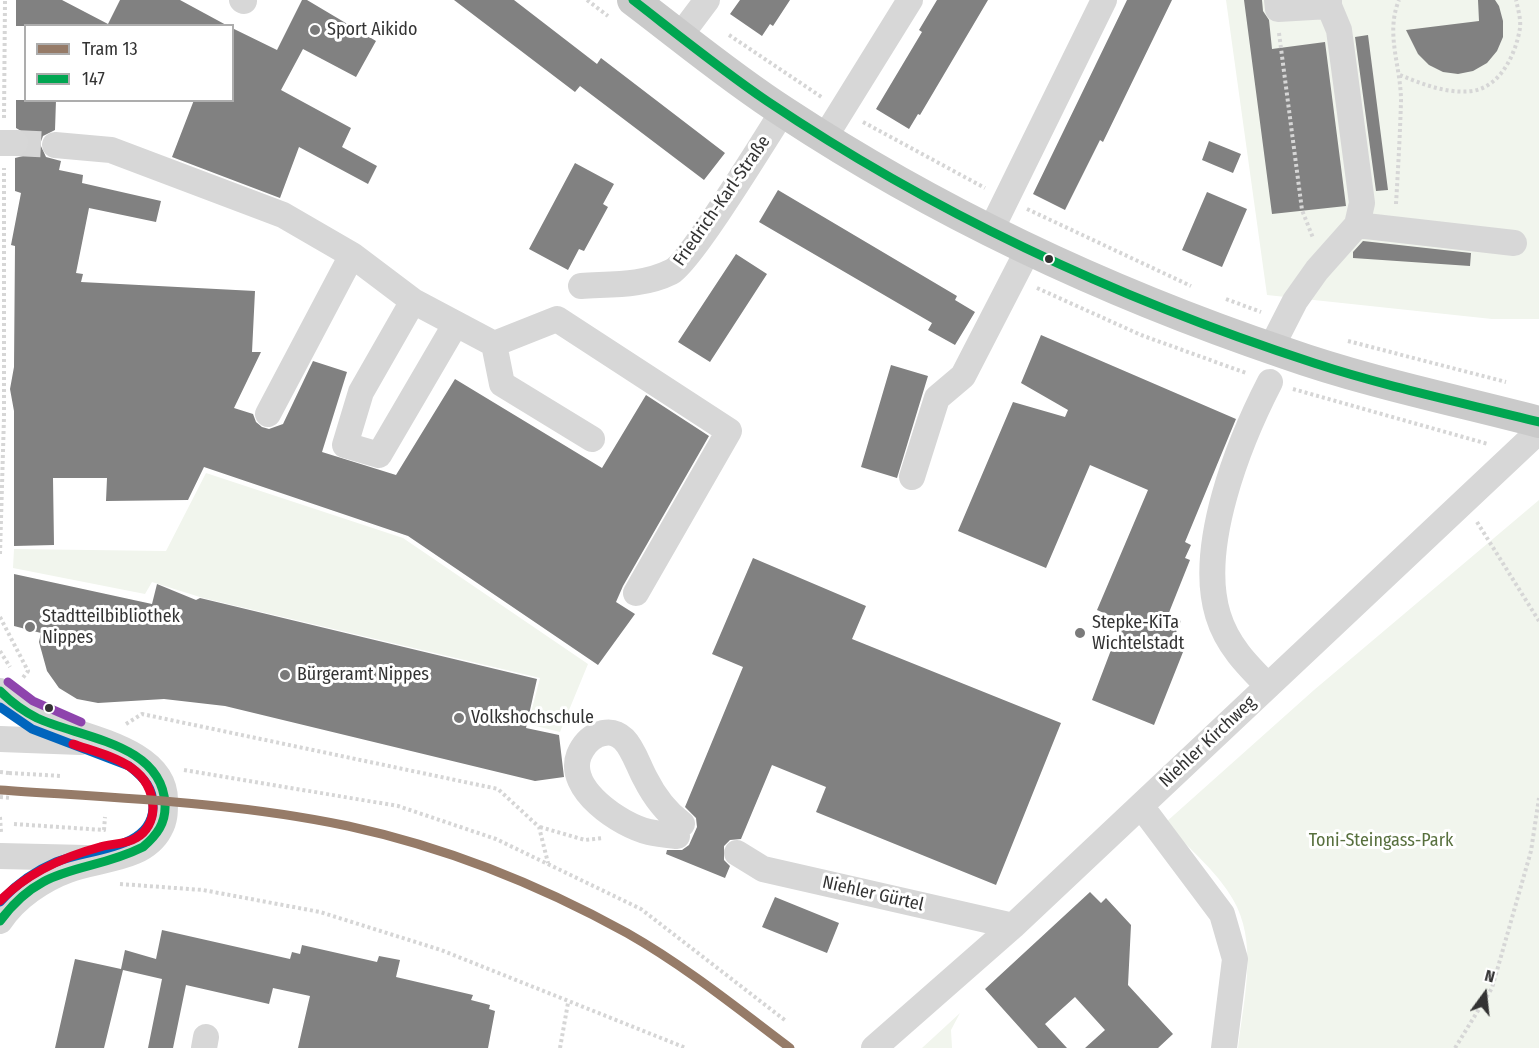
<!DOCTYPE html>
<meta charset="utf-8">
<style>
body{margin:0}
#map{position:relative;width:1539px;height:1048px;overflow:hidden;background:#fff;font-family:"Fira Sans Condensed",sans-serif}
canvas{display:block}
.legend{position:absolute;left:24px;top:24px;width:210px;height:78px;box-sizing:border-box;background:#fff;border:2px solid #adadad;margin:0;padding:8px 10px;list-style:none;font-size:18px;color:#333}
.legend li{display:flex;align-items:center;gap:12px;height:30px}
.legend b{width:30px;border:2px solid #adadad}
.north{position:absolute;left:1455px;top:964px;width:60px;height:60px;-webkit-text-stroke:4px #fff;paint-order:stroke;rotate:15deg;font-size:16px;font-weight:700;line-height:24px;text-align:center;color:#333}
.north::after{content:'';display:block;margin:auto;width:21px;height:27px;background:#333;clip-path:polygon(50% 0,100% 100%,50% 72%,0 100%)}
</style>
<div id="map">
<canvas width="1539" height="1048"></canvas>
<ul class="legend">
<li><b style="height:8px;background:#967b68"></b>Tram 13</li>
<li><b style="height:8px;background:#00a651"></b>147</li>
</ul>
<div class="north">N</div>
</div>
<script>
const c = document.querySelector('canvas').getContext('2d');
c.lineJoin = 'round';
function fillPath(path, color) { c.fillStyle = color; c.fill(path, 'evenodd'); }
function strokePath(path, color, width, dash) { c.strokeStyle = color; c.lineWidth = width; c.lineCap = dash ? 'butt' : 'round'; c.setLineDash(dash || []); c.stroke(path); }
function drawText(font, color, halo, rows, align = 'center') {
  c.font = font + ' "Fira Sans Condensed",sans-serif'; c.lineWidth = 6; c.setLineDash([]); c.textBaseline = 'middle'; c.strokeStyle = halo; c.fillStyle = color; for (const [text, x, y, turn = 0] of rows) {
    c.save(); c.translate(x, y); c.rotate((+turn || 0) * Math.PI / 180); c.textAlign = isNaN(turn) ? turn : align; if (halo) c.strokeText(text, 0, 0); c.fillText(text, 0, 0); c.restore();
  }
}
const green = new Path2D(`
 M 1226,0 L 1539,0 L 1539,319 L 1492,319 L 1267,295 Z
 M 206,473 L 403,538 L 588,664 L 560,732 L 528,724 L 540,678 L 203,598 L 152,582 L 145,594 L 13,568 L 14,549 L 166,551 Z
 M 1539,500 L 1539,1048 L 1238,1048 C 1243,1003 1257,950 1237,907 C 1222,875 1188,848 1165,823 L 1314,690 Z
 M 960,1013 L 951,1030 L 952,1048 L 922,1048 Z`);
const building = new Path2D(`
 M 16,0 L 62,0 L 108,24 L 120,0 L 180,0 L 228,26 L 16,26 Z
 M 302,0 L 307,0 L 376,41 L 356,77 L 303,49 L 281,90 L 351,128 L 342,147 L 377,166 L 368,184 L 299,147 L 280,198 L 172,157 L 194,100 L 232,100 L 232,28 L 277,50 Z
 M 454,0 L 514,0 L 597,64 L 601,58 L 725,153 L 704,180 L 580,86 L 575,92 Z
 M 740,0 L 790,0 L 773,26 L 770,24 L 762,36 L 730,14 Z
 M 937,0 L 988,0 L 920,115 L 918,114 L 909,129 L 876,109 L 922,32 L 919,30 Z
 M 1127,0 L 1172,0 L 1103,142 L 1100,140 L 1065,210 L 1033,194 Z
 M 1244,0 L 1262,0 L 1263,11 L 1269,20 L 1272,49 L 1325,42 L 1346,206 L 1272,214 Z
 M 1478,0 L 1495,0 L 1499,6 L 1503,21 L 1503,37 L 1497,51 L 1487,63 L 1473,71 L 1458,74 L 1443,72 L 1429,65 L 1418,54 L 1406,30 L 1479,21 Z
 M 1368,35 L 1388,190 L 1376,191 L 1355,37 Z
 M 16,100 L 56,100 L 55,130 L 43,136 L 40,144 L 46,157 L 61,161 L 59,170 L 83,175 L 82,183 L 161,201 L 156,222 L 89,208 L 76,273 L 83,274 L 81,282 L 255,291 L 252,352 L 261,352 L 234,408 L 253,414 L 256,422 L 262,427 L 269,429 L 283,424 L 313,361 L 347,372 L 322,452 L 396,475 L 455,379 L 602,468 L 646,395 L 709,436 L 623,586 L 616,602 L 635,614 L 598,665 L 408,536 L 204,467 L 188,500 L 106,501 L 107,478 L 53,478 L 54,545 L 14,546 L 14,411 L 10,389 L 14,367 L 15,246 L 11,245 L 21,193 L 15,191 L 15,158 L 23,156 L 30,144 L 28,135 L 16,128 Z
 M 1209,141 L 1241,154 L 1233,173 L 1202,160 Z
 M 575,163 L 614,184 L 603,204 L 608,207 L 584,251 L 579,249 L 568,270 L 529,249 Z
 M 778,190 L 957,296 L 955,300 L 975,312 L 955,345 L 928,330 L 932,323 L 759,222 Z
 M 1207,192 L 1247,209 L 1222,267 L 1182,250 Z
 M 1363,241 L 1471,253 L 1470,266 L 1353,258 L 1353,252 Z
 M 736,254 L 767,274 L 710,362 L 678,342 Z
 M 1041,335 L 1236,419 L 1185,542 L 1191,545 L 1185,558 L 1190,560 L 1168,615 L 1181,621 L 1172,642 L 1185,647 L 1154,725 L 1092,700 L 1122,621 L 1097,610 L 1148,490 L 1090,465 L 1046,568 L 958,531 L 1013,402 L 1065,417 L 1068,410 L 1021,383 Z
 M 891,365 L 928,376 L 897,478 L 861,467 Z
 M 753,558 L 866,606 L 852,639 L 1061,723 L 996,885 L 816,812 L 826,787 L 772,765 L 741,839 L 730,840 L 724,846 L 724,860 L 730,866 L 725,878 L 666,854 L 667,850 L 682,850 L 689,845 L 697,827 L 696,818 L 685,807 L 743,667 L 712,654 Z
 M 14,574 L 152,604 L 157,584 L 196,600 L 200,598 L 537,679 L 526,728 L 559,735 L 564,777 L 535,781 L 225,706 L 164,699 L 98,703 L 77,699 L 59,688 L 47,671 L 39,642 L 41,633 L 14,626 Z
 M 1090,892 L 1101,903 L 1106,898 L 1131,925 L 1128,985 L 1173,1034 L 1158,1048 L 1085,1048 L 1105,1030 L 1075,997 L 1045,1024 L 1067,1048 L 1038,1048 L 985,989 Z
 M 775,897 L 839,923 L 827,953 L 762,927 Z
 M 162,930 L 290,959 L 292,952 L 300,954 L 302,945 L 377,962 L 379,956 L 400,960 L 396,977 L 473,995 L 471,1000 L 490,1005 L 489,1009 L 495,1011 L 488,1048 L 298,1048 L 310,996 L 273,988 L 269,1004 L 186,985 L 173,1048 L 148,1048 L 162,979 L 123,970 L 104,1048 L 55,1048 L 75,959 L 121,969 L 125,950 L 156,959 Z`);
const minorTunnel = new Path2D(`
 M 15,143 L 55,145`);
const path = new Path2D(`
 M 587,0 L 608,16
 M 1279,33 L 1302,210 L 1313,238
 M 729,35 L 823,98
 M 1400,75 C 1422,84 1447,94 1472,91 C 1501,87 1516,53 1520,28 C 1521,19 1518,9 1516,0
 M 4,118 L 5,0
 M 863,122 L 985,188
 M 1396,204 C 1398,170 1400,135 1401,101 C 1401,66 1385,34 1399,0
 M 1027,209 L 1191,286
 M 1037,288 L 1141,335 L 1246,373
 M 1226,299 L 1261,312
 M 1348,341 L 1506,382
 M 1293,389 L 1488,444
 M 1477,522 L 1539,621
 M 0,554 L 4,417 L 4,168
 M 0,617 L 28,671 L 22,679
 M 0,651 L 10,667
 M 126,724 L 142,714 L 498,789 L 539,827 L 548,863
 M 184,770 L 398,806 L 496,839 L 641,909 L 786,1021
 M 9,773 L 62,776
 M 0,797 L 12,798
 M 0,817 L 1,832
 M 14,824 L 104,830 L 105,817
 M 540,827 L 585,840 L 603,838
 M 120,884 L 203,890 L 320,912 L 441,950 L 686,1048
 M 560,1048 L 568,1003
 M 1455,1048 L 1492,988 L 1531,851 L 1539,798`);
const minor = new Path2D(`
 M 242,0 L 244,1
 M 1277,0 L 1278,9 L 1329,6 L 1329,0
 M 680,36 L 707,0
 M 825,137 L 910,0
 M 0,143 L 15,143
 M 55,145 L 111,150 L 283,215 L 352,255 L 413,301 L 494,344 L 557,319 L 729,431 L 636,593
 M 1357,225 L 1514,243
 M 990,232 L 1104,0
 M 581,286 C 611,284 643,286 671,272 C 689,264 767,136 783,111
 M 413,301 L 361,392 L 345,445 L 379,455 L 455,325
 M 494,344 L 502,384 L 592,439
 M 1271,348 L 1295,301 L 1317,270 L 1357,225 L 1362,203 L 1339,30 L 1329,6
 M 268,414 L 352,255
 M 912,477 L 937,398 L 963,376 L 1028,250
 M 1268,686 C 1247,665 1227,645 1218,615 C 1197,547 1239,442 1270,382
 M 0,691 C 11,702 23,711 37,718 C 75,737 167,747 165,802 C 165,812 165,820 160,829 C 144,860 100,858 68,870 C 43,879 15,898 0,921
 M 0,739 L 81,742
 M 1141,806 L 1222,914 L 1235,959 L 1224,1048
 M 677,836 C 668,835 658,834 649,832 C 620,825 566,789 579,755 C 583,746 588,739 597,735 C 627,723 634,758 645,778 C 654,796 666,812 682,824
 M 737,853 L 763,869 L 1013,926
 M 0,856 L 87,858
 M 204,1048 L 206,1037
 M 874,1048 L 1013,926 L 1539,431`);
const major = new Path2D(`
 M 633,0 C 682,37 731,78 784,112 C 939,214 1108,293 1285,353 C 1367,382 1455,400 1539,422`);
const pathBridge = new Path2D(`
 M 0,772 L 9,773`);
const bus1 = new Path2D(`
 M 633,0 C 677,34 720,69 767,101 C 935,214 1121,300 1314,363 C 1387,387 1464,403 1539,422
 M 0,691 C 11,702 23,711 37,718 C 80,738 162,743 165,804 C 166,823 157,835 143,847 C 87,875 44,861 0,921`);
const bus2 = new Path2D(`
 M 0,707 L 32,729 L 129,766 C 144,778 154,788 153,808 C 151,851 86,849 56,862 C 35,871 15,885 0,902`);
const bus3 = new Path2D(`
 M 0,901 C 27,873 63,857 100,847 C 112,843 125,845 136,838 C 147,832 153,820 153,808 C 152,764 107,756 73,744`);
const bus4 = new Path2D(`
 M 8,682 L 33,701 L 81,722`);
const tram1 = new Path2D(`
 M 0,790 C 116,798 234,802 348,826 C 445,847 540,885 627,933 C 685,966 737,1008 790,1048`);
const markers = [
 [315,30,6,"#7a7a7a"],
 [1049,259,5,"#333"],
 [30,627,6,"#7a7a7a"],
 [1080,633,6,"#7a7a7a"],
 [285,675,6,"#7a7a7a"],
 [49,708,5,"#333"],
 [459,718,6,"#7a7a7a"]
];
const poiNames = [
 ["Sport Aikido",327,30],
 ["Stadtteilbibliothek",42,617],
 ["Nippes",42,638],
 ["Stepke-KiTa",1092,623],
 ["Wichtelstadt",1092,644],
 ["Bürgeramt Nippes",297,675],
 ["Volkshochschule",471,718]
];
const streetNames = [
 ["Friedrich-Karl-Straße",722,201,-55],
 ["Niehler Kirchweg",1208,742,-43],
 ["Niehler Gürtel",873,894,13]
];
const parkNames = [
 ["Toni-Steingass-Park",1381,841]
];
fillPath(green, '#f1f5ed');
fillPath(building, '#818181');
strokePath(minorTunnel, '#d6d6d6', 26, [26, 13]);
strokePath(path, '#d6d6d6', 4, [3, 3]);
strokePath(minor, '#d7d7d7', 26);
strokePath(major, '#cacaca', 32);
strokePath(pathBridge, '#d6d6d6', 4, [3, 3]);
strokePath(bus1, '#00a651', 9);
strokePath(bus2, '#0065bd', 9);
strokePath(bus3, '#e4002b', 9);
strokePath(bus4, '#8e44ad', 9);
strokePath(tram1, '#967b68', 9);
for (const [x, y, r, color] of markers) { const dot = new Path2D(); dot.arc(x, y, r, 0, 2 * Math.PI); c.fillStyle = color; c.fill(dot); strokePath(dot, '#fff', 2); }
drawText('18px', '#333', '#fff', poiNames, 'left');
drawText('18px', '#333', '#fff', streetNames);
drawText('18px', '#58703e', '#fff', parkNames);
</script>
